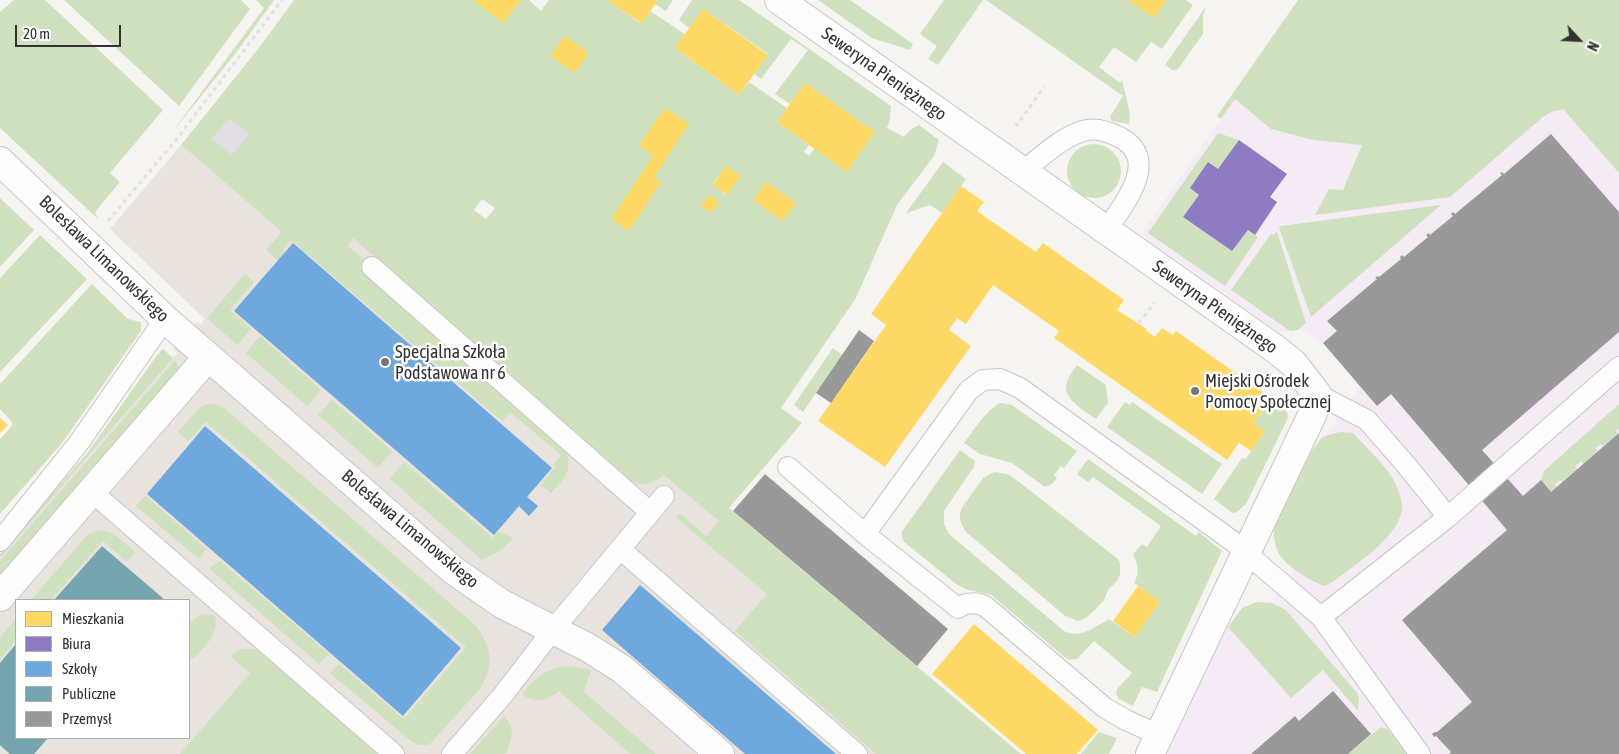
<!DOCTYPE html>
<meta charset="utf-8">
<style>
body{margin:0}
#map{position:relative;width:1619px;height:754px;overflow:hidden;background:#f6f4f1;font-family:"Asap Condensed",sans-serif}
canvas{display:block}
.legend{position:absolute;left:15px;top:599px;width:175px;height:140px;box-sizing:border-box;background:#fff;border:1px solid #adadac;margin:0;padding:6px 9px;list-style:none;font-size:15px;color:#333230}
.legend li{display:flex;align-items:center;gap:10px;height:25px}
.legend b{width:25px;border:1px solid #adadac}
.north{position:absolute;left:1554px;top:15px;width:50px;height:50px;-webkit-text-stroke:4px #fff;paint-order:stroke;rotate:115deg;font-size:14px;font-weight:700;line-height:20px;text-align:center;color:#333230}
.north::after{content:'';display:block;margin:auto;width:18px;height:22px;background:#333230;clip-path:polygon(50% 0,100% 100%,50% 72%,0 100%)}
.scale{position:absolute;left:15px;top:25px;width:106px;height:22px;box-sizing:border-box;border:2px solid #333230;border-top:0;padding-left:6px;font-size:15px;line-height:18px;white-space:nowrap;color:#333230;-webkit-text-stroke:4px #fff;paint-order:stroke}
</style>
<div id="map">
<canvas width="1619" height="754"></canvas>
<ul class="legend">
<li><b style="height:14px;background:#ffd966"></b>Mieszkania</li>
<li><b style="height:14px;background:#8e7cc3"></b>Biura</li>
<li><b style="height:14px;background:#6fa8dc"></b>Szkoły</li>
<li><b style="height:14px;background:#76a5af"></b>Publiczne</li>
<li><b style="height:14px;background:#999"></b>Przemysł</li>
</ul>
<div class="north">N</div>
<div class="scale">20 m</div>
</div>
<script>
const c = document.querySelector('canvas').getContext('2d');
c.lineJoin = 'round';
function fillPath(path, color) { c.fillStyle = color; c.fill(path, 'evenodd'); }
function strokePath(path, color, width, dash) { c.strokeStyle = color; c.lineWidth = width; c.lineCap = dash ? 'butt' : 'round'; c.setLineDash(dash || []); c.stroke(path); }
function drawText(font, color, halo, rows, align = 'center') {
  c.font = font + ' "Asap Condensed",sans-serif'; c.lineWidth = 5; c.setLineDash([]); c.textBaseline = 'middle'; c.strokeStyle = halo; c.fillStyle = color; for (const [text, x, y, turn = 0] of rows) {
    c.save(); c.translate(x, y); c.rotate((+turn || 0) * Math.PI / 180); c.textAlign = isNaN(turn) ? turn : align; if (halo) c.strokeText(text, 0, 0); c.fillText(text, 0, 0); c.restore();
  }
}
const industrial = new Path2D(`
 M 1236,97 L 1619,103 L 1619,754 L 1166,754 L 1228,627 L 1266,608 L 1294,568 L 1308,461 L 1360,386 L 1323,343 L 1301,330 L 1279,332 L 1141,234 Z`);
const built = new Path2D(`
 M 181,145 L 282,232 L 313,192 L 613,430 L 994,754 L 0,754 L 0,558 L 177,353 L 173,349 L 196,322 L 200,325 L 205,319 L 110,229 ZM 16,600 L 189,600 L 189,738 L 16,738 Z`);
const green = new Path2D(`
 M 14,0 L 45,0 L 163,110 L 110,173 L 120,182 L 95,212 L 98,219 L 0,128 L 0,12 Z
 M 64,0 L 241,0 L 250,9 L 179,106 Z
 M 256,0 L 274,0 L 239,49 L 170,135 L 264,8 Z
 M 294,0 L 473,0 L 503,22 L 521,0 L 529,0 L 541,11 L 549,0 L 607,0 L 641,24 L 650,11 L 685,34 L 676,49 L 739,95 L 749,82 L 787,108 L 777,122 L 809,145 L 804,152 L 809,156 L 815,148 L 847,172 L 875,132 L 805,83 L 790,104 L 775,94 L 808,50 L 791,39 L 761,79 L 754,74 L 768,54 L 703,9 L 689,28 L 679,20 L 692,0 L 739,0 L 891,106 L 890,119 L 887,128 L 904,137 L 911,129 L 919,125 L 939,140 L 934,156 L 897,205 L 856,298 L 781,408 L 802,423 L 729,508 L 1021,754 L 876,754 L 735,631 L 767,594 L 681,522 L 677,516 L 681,514 L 706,536 L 719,521 L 664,475 C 653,483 646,486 632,482 L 353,238 L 348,246 L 365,260 L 359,268 C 417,319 478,368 535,421 C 546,431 564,442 568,457 C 572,472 560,483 551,493 L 541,485 L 555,467 L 553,465 L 561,455 L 510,412 L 502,421 L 291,240 L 283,249 L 286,252 L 278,261 L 266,250 L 282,232 L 181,145 L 258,49 ZM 726,167 L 741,176 L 726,195 L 713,184 ZM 766,182 L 795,203 L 783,221 L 753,200 ZM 482,199 L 495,208 L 486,219 L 474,210 Z
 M 658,0 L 673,0 L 666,11 L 655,4 Z
 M 818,0 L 850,0 L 913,44 L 910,50 L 872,38 Z
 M 944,0 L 983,0 L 938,65 L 928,59 L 937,46 L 920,34 Z
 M 986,0 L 1186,0 L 1193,5 L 1162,49 L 1151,42 L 1136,62 L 1114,47 L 1099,67 L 1120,83 L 1122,80 L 1130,114 L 1129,124 L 1112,121 L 1110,117 L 1123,96 Z
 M 1298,0 L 1619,0 L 1619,173 L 1563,109 L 1551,112 L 1544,116 L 1450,197 L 1315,215 L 1329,189 L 1343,190 L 1362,145 L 1313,140 L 1271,129 L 1235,99 L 1221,119 L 1217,116 Z
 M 1207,5 L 1203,15 L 1203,34 L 1178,69 L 1172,70 L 1165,65 Z
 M 1218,133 L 1239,140 L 1218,169 L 1208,162 L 1190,188 L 1199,195 L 1183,217 L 1232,251 L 1248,230 L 1258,237 L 1225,286 L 1148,233 Z
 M1067 171a27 27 0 1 1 54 0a27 27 0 1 1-54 0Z
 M 943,162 L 966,179 L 942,213 L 930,205 L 906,213 Z
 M 0,198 L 34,230 L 0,267 Z
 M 1441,205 L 1311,317 L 1279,228 L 1281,226 Z
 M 1277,232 L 1306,323 L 1298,330 L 1290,331 L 1231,290 L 1271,234 L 1273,235 Z
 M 40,235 L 87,279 L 0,372 L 0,278 Z
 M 245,274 L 254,282 L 230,310 L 251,329 L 237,345 L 207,318 Z
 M 92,284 L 128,319 L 141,322 L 141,331 L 62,443 L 0,514 L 0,439 L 12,426 L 12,422 L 0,409 L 0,384 Z
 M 260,336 L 321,390 L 307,406 L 246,353 Z
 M 833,348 L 842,355 L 803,412 L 794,405 Z
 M 163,349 L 173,358 L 0,558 L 0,554 L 88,452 L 157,355 Z
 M 175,360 L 180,369 L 0,577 L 0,561 Z
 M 1077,365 L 1106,385 L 1108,403 L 1096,419 C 1084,410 1059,398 1068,379 C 1070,374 1074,369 1077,365 Z
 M 1271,398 L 1287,412 L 1288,418 L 1246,504 L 1237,512 L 1232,513 L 1214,499 L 1242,458 L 1246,459 L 1264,431 L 1253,423 Z
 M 332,400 L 392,451 L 378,468 L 318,415 Z
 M 1125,402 L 1130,405 L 1132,402 L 1222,464 L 1202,494 L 1107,427 Z
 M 1000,403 L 1012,405 L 1077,451 L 1064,468 L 1061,466 L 1054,475 L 1057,478 L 1052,484 L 1045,487 L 1012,463 L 980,454 L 964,443 C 975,429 984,412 1000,403 Z
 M 209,404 L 218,405 L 224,408 L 474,624 C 492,645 496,667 478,691 L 429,745 L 418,745 L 411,741 L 330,673 L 339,664 L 404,719 L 466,647 L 206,422 L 188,441 L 178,432 L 200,407 Z
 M 1619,404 L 1619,428 L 1616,431 L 1618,434 L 1603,446 L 1601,444 L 1595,448 L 1598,451 L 1583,464 L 1581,461 L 1575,467 L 1577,469 L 1562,482 L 1560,480 L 1555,484 L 1557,487 L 1551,492 L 1541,480 L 1544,471 Z
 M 1340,432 L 1353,433 C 1364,445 1386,466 1393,479 C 1398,487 1402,499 1402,508 C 1400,537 1354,565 1333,582 L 1325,586 C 1312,582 1289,568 1281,557 C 1275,549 1273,536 1274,527 L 1311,452 L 1322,437 Z
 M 960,450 L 975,461 L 973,468 L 944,511 L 944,524 L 949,534 L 1064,631 C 1081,639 1095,627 1109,619 L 1135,637 L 1160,602 L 1134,583 C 1140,572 1138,565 1133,554 L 1142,544 L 1147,547 L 1161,526 L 1093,477 L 1088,482 L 1077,474 L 1088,459 L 1196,536 L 1199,532 L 1222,551 L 1157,692 L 1142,687 L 1133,706 L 1119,699 L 1116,694 L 1117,689 L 1132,673 L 1094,641 L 1077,659 L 1068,660 L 991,595 L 965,589 L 956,584 L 904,542 L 901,533 Z
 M 404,462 L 493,538 L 498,531 L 513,538 L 500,551 L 482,560 L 390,479 Z
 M 994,472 L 1007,474 L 1014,478 L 1118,559 L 1120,564 L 1120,574 L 1117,581 L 1108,590 L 1104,600 L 1096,609 L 1086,618 L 1078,621 L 1065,616 L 965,531 L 960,520 L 960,513 L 963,506 L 983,478 Z
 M 145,495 L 206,549 L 199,559 L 136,506 Z
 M 100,530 L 114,534 L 135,552 L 127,562 L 103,541 L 51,600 L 31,600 L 88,534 Z
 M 220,561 L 329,654 L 319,664 L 209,568 Z
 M 1256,602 L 1272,603 L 1286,610 L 1357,693 L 1359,698 L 1358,711 L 1323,670 L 1291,698 L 1228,627 L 1242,608 Z
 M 211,614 L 215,616 C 220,633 202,652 189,661 L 189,623 L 200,615 Z
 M 16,618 L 16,640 L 0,659 L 0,637 Z
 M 241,649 L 253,649 L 264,652 L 382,754 L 180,754 L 250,673 L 230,656 Z
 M 569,666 L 591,670 L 584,692 L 656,754 L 630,754 L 559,691 C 548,701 534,704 522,694 C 537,677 545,668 569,666 Z
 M 504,716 C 517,730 511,739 506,754 L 470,754 Z
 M 1381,727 L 1387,729 L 1409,754 L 1348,754 Z
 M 1099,732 L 1117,738 L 1109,754 L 1081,754 Z`);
const homes = new Path2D(`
 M 473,0 L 521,0 L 503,23 Z
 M 607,0 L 658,0 L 642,24 Z
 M 1128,0 L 1166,0 L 1154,18 Z
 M 703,9 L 768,55 L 739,95 L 675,48 Z
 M 565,36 L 589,53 L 575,73 L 550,56 Z
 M 805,83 L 875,132 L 847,172 L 777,122 Z
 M 665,108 L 689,124 L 654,177 L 661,182 L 629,231 L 611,219 L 653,156 L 639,145 Z
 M 726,166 L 741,176 L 727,195 L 713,185 Z
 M 766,182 L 796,203 L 783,221 L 753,200 Z
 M 961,186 L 984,202 L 977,211 L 1036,252 L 1043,243 L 1124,300 L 1117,310 L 1147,329 L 1145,330 L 1155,337 L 1162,328 L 1173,335 L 1176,331 L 1271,398 L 1253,423 L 1265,431 L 1251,451 L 1239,443 L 1227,460 L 1054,338 L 1059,331 L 993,285 L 966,324 L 957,318 L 949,330 L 971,346 L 885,467 L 818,421 L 886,325 L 871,314 Z
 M 710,195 L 719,202 L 711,213 L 701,206 Z
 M 0,418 L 8,425 L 0,433 Z
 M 1138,586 L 1160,602 L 1135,637 L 1113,621 Z
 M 974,624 L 1098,730 L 1077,754 L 1026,754 L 932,674 Z`);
const offices = new Path2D(`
 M 1239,140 L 1287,174 L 1270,197 L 1277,202 L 1255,235 L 1248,230 L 1232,251 L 1183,217 L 1199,195 L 1190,188 L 1208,162 L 1218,169 Z`);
const schools = new Path2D(`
 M 293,243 L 552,468 L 527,497 L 538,506 L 529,516 L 519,506 L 494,535 L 234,311 Z
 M 205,426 L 461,648 L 403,716 L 147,494 Z
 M 640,585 L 836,754 L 745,754 L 602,630 Z`);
const public = new Path2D(`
 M 102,546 L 165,600 L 54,600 Z
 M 16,644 L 16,738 L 48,738 L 34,754 L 10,754 L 0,745 L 0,663 Z`);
const industry = new Path2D(`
 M 1551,134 L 1619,212 L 1619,332 L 1482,450 L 1523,496 L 1541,480 L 1551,492 L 1619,433 L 1619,754 L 1449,754 L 1451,752 L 1436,736 L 1434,737 L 1432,734 L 1435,732 L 1437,732 L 1472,702 L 1402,620 L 1507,530 L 1391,394 L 1377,406 L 1323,343 L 1337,331 L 1327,321 L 1377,279 L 1375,278 L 1378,276 L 1379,277 L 1401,259 L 1400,257 L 1402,255 L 1404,257 L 1428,237 L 1426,235 L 1429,233 L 1430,235 L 1453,216 L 1451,214 L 1453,212 L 1455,214 L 1502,175 L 1500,173 L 1502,172 L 1504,174 Z
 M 859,330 L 874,341 L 831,403 L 816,393 Z
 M 765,474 L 948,629 L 917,666 L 733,511 Z
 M 1333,691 L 1371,734 L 1348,754 L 1251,754 L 1295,716 L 1299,721 Z`);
const building = new Path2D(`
 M 229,118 L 250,134 L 232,155 L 211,139 Z`);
const path = new Path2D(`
 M 1015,124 L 1017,125 L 1044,87
 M 108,221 L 176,140 L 282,0
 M 1139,323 L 1154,303`);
const lane = new Path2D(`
 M 1023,171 C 1040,158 1066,133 1088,130 C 1099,128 1111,133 1121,138 C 1161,160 1123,206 1106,230
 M 372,267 L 650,512
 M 1317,394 L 1367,420 L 1407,466 L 1448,517 L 1321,617
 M 788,467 L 865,534 L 958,608 C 965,602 978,602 986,607 L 1105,708 L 1126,720 L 1159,735
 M 91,491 L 394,754
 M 1448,517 L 1619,367
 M 865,534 L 969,390 L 983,380 L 1000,379 L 1020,388 L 1231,540 L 1321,617 L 1420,754
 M 0,541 L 78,444 L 165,319
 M 620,549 L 857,754
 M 452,754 L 503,695 L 552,631 L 664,496`);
const street = new Path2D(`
 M 779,0 L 1274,348 L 1293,363 L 1317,394 L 1313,413 L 1150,754
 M 0,161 L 165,319 L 453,570 L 502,604 L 587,647 L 622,669 L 720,754
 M 0,597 L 208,357`);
const markers = [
 [385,362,5,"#777674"],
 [1195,391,5,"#777674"]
];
const streetNames = [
 ["Seweryna Pieniężnego",884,74,35],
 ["Bolesława Limanowskiego",104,259,44],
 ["Seweryna Pieniężnego",1215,307,35],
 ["Bolesława Limanowskiego",410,529,40]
];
const poiNames = [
 ["Specjalna Szkoła",395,352],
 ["Podstawowa nr 6",395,373],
 ["Miejski Ośrodek",1205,381],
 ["Pomocy Społecznej",1205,402]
];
fillPath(industrial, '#f5ebf4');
fillPath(built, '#e8e3dd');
fillPath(green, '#d0e1c0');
fillPath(homes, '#ffd966');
fillPath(offices, '#8e7cc3');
fillPath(schools, '#6fa8dc');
fillPath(public, '#76a5af');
fillPath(industry, '#999');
fillPath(building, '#e3dee4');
strokePath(lane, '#c8c6c4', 22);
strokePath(street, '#c8c6c4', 30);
strokePath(path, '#e2e0e0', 3, [4, 4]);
strokePath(lane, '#fefdfd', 20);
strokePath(street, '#fefdfd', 28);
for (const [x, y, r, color] of markers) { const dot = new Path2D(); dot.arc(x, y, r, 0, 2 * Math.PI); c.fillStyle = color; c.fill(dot); strokePath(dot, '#fff', 2); }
drawText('18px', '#333230', '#fff', streetNames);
drawText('18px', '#333230', '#fff', poiNames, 'left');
</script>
